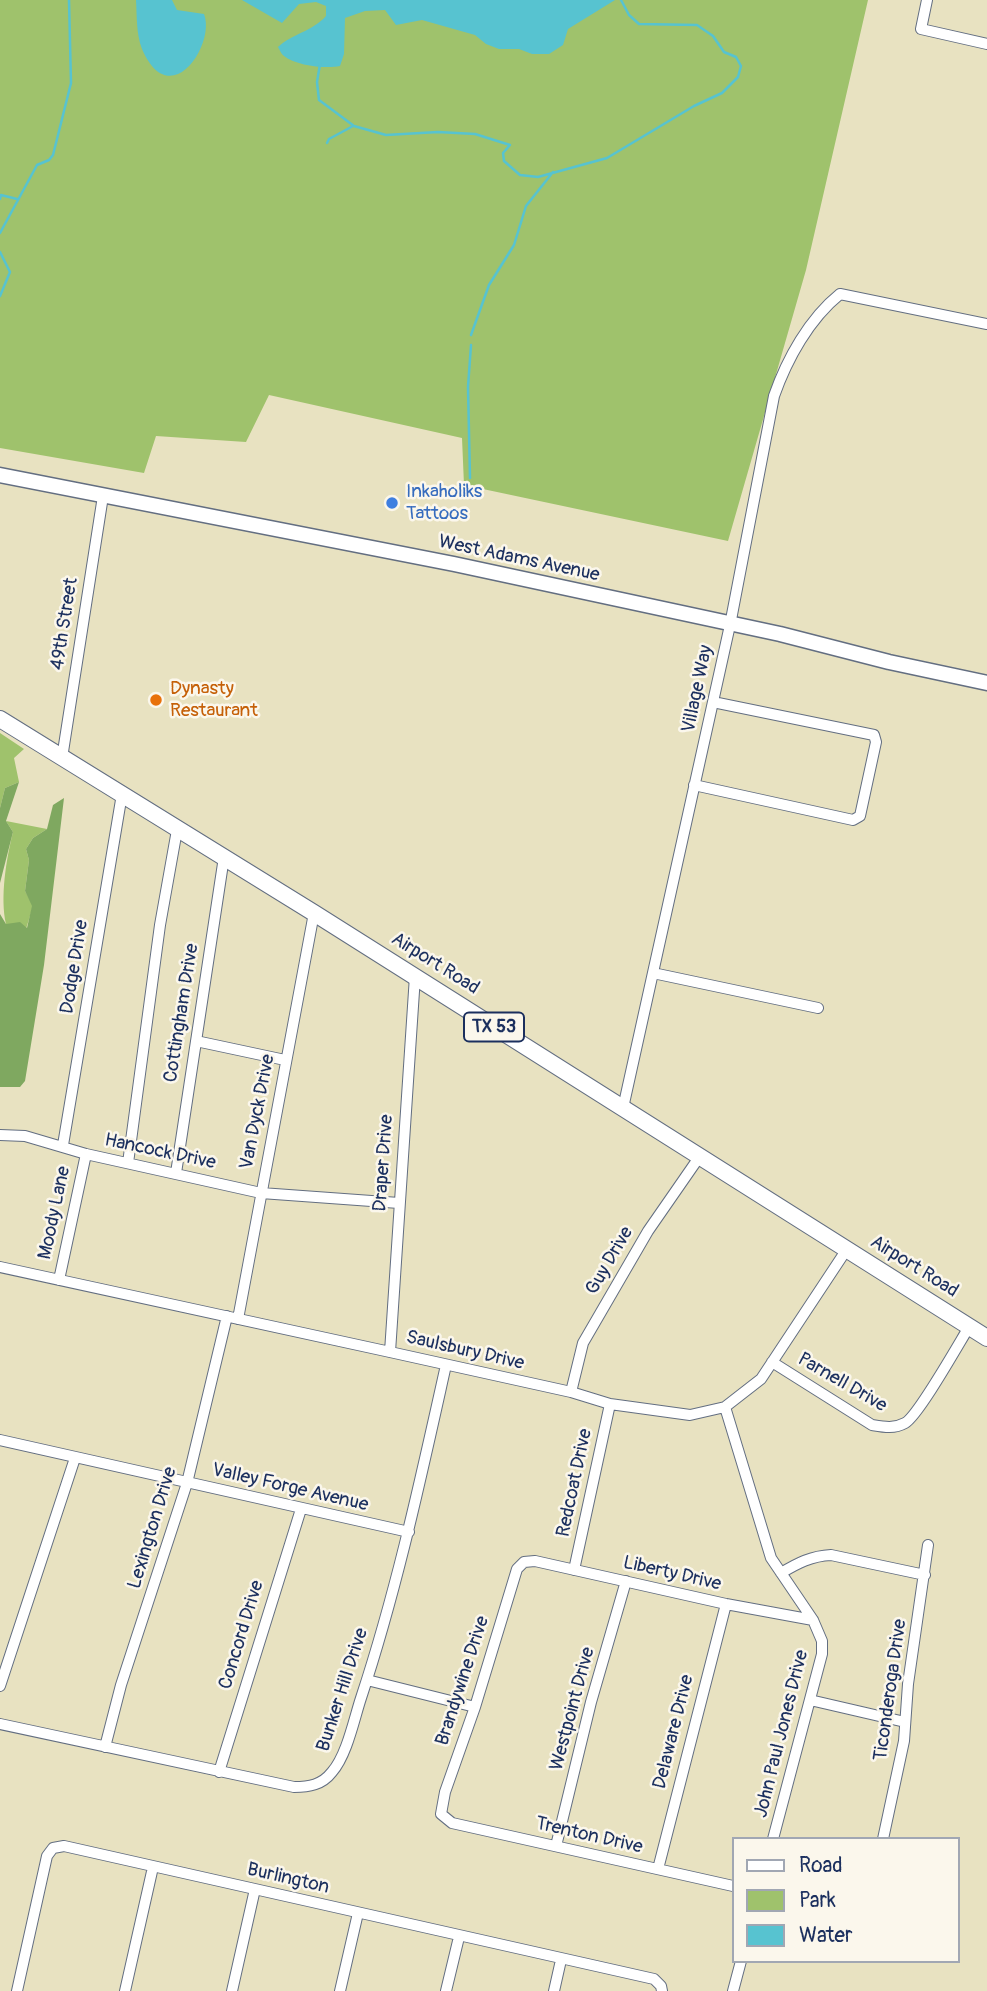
<!DOCTYPE html>
<style>
body{margin:0}
#map{position:relative;width:987px;height:1991px;overflow:hidden;background:#e8e2c1;font-family:Pangolin,sans-serif}
canvas{display:block}
.legend{position:absolute;left:732px;top:1837px;width:228px;height:126px;box-sizing:border-box;background:#fbf7ec;border:2px solid #a1a7b3;margin:0;padding:9px 12px;list-style:none;font-size:21px;color:#1b2f5e}
.legend li{display:flex;align-items:center;gap:14px;height:35px}
.legend b{width:35px;border:2px solid #a1a7b3}
</style>
<div id="map">
<canvas width="987" height="1991"></canvas>
<ul class="legend">
<li><b style="height:9px;background:#fff"></b>Road</li>
<li><b style="height:19px;background:#9fc26c"></b>Park</li>
<li><b style="height:19px;background:#57c3d0"></b>Water</li>
</ul>
</div>
<script>
const c = document.querySelector('canvas').getContext('2d');
c.lineJoin = 'round';
function fillPath(path, color) { c.fillStyle = color; c.fill(path, 'evenodd'); }
function strokePath(path, color, width, dash) { c.strokeStyle = color; c.lineWidth = width; c.lineCap = dash ? 'butt' : 'round'; c.setLineDash(dash || []); c.stroke(path); }
function drawText(font, color, halo, rows, align = 'center') {
  c.font = font + ' Pangolin,sans-serif'; c.lineWidth = 5; c.setLineDash([]); c.textBaseline = 'middle'; c.strokeStyle = halo; c.fillStyle = color; for (const [text, x, y, turn = 0] of rows) {
    c.save(); c.translate(x, y); c.rotate((+turn || 0) * Math.PI / 180); c.textAlign = isNaN(turn) ? turn : align; if (halo) c.strokeText(text, 0, 0); c.fillText(text, 0, 0); c.restore();
  }
}
const green = new Path2D(`
 M 0,0 L 868,0 L 806,270 L 728,541 L 464,485 L 462,438 L 269,395 L 246,442 L 156,436 L 144,473 L 0,448 Z
 M 0,733 L 24,749 L 14,758 L 19,782 L 5,788 L 0,808 Z
 M 6,821 L 47,829 L 33,838 L 26,849 L 29,860 L 25,891 L 33,906 L 26,929 L 6,924 C 0,898 6,860 13,832 Z`);
const forest = new Path2D(`
 M 19,782 L 6,821 L 13,832 L 0,883 L 0,808 L 5,788 Z
 M 64,798 L 44,965 L 25,1081 L 20,1087 L 0,1087 L 0,914 L 6,924 L 20,922 L 27,928 L 32,906 L 25,891 L 29,860 L 26,849 L 33,838 L 47,829 L 53,805 Z`);
const water = new Path2D(`
 M 136,0 L 172,0 L 177,10 L 204,14 C 216,44 170,114 142,49 C 136,33 137,16 136,0 Z
 M 242,0 L 615,0 L 568,29 L 563,45 L 549,54 L 532,54 L 519,49 L 499,49 L 486,44 L 475,35 L 422,20 L 396,25 L 385,10 L 365,11 L 345,18 L 344,54 L 340,66 C 326,69 297,66 284,56 C 281,54 280,50 278,47 C 292,34 313,31 326,16 L 326,6 L 316,2 L 299,4 L 282,23 Z`);
const stream = new Path2D(`
 M 320,64 L 317,82 L 319,100 L 354,126 L 386,135 L 438,132 L 475,134 L 510,145 L 503,153 L 504,161 L 520,175 L 538,177 L 607,158 L 694,106 L 722,93 L 738,77 L 741,66 L 736,57 L 724,52 L 713,36 L 697,25 L 639,24 L 629,15 L 621,0
 M 327,143 L 329,139 L 353,126
 M 0,199 L 1,195 L 17,199
 M 0,233 L 37,165 L 49,160 L 53,155 L 71,83 L 69,0
 M 0,252 L 10,272 L 0,296
 M 471,335 L 489,285 L 514,245 L 526,206 L 553,172
 M 470,478 L 468,387 L 471,345`);
const minor = new Path2D(`
 M 927,0 L 921,29 L 987,44
 M 62,758 L 103,496
 M 694,785 L 853,820 L 860,816 L 876,742 L 874,735 L 713,702
 M 653,973 L 818,1008
 M 196,1041 L 285,1060
 M 623,1108 L 730,625 L 774,396 C 787,359 809,319 840,294 L 987,324
 M 0,1135 L 25,1136 L 86,1154 L 261,1193 L 399,1203
 M 63,1145 L 122,794
 M 128,1163 L 160,925 L 177,830
 M 176,1173 L 224,857
 M 0,1267 L 390,1352 L 571,1392 L 610,1404 L 690,1415 L 725,1407 L 761,1379 L 847,1249
 M 59,1280 L 86,1154
 M 238,1319 L 314,913
 M 390,1352 L 415,976
 M 772,1362 L 872,1425 C 884,1427 894,1429 905,1423 C 918,1416 958,1345 969,1327
 M 571,1392 L 583,1343 L 648,1231 L 700,1156
 M 725,1407 L 771,1558 L 813,1620 L 822,1641 L 822,1654 L 773,1839
 M 0,1440 L 409,1532
 M 574,1570 L 610,1404
 M 781,1573 C 798,1563 811,1556 831,1555 L 925,1575
 M 367,1680 L 475,1707
 M 0,1686 L 75,1458
 M 810,1700 L 905,1722
 M 0,1724 L 294,1787 C 309,1787 322,1785 332,1772 C 347,1755 354,1719 361,1698 C 397,1589 421,1477 446,1365
 M 105,1747 L 121,1685 L 187,1483 L 227,1316
 M 219,1772 L 301,1509
 M 883,1839 L 904,1741 L 908,1684 L 928,1545
 M 556,1846 L 591,1702 L 626,1581
 M 658,1869 L 726,1604
 M 733,1886 L 452,1823 L 441,1814 L 445,1792 L 475,1707 L 517,1569 L 524,1562 L 535,1561 L 726,1604 L 813,1620
 M 17,1991 L 47,1856 L 53,1848 L 64,1846 L 654,1979 L 661,1986 L 662,1991
 M 125,1991 L 153,1867
 M 232,1991 L 255,1889
 M 340,1991 L 358,1913
 M 446,1991 L 459,1937
 M 554,1991 L 561,1960
 M 733,1991 L 741,1961`);
const secondary = new Path2D(`
 M 0,475 L 454,564 L 780,634 L 889,662 L 987,683`);
const primary = new Path2D(`
 M 0,719 L 314,913 L 987,1338`);
const markers = [
 [392,503,7,"#3f7fe0"],
 [156,700,7,"#e8710a"]
];
const shields = [
 [494,1027,60]
];
const shieldNames = [
 ["TX 53",494,1027]
];
const shopNames = [
 ["Inkaholiks",406,492],
 ["Tattoos",406,514]
];
const streetNames = [
 ["West Adams Avenue",519,559,12],
 ["49th Street",65,624,-81],
 ["Village Way",698,689,-78],
 ["Airport Road",435,964,32],
 ["Dodge Drive",75,967,-81],
 ["Cottingham Drive",182,1013,-81],
 ["Van Dyck Drive",258,1112,-79],
 ["Hancock Drive",160,1152,12],
 ["Draper Drive",384,1163,-86],
 ["Moody Lane",55,1213,-78],
 ["Guy Drive",610,1261,-60],
 ["Airport Road",914,1267,32],
 ["Saulsbury Drive",465,1351,13],
 ["Parnell Drive",842,1383,30],
 ["Redcoat Drive",575,1483,-78],
 ["Valley Forge Avenue",290,1488,13],
 ["Lexington Drive",153,1528,-73],
 ["Liberty Drive",672,1574,13],
 ["Concord Drive",242,1635,-73],
 ["Brandywine Drive",463,1681,-72],
 ["Bunker Hill Drive",343,1690,-72],
 ["Ticonderoga Drive",891,1690,-82],
 ["Westpoint Drive",573,1709,-75],
 ["Delaware Drive",674,1732,-76],
 ["John Paul Jones Drive",782,1734,-76],
 ["Trenton Drive",589,1836,13],
 ["Burlington",288,1879,13]
];
const foodNames = [
 ["Dynasty",170,689],
 ["Restaurant",170,711]
];
fillPath(green, '#9fc26c');
fillPath(forest, '#7fa860');
fillPath(water, '#57c3d0');
strokePath(stream, '#57c3d0', 2.5);
strokePath(minor, '#636e81', 12);
strokePath(secondary, '#636e81', 17);
strokePath(primary, '#636e81', 18);
strokePath(minor, '#fff', 10);
strokePath(secondary, '#fff', 14);
strokePath(primary, '#fff', 16);
for (const [x, y, r, color] of markers) { const dot = new Path2D(); dot.arc(x, y, r, 0, 2 * Math.PI); c.fillStyle = color; c.fill(dot); strokePath(dot, '#fbf7ec', 2.5); }
for (const [x, y, w] of shields) { const box = new Path2D(); box.roundRect(x - w / 2, y - 14.5, w, 29, 5); c.fillStyle = '#fbf7ec'; c.fill(box); strokePath(box, '#1b2f5e', 2); }
drawText('bold 18px', '#1b2f5e', null, shieldNames);
drawText('19px', '#366cbe', '#fbf7ec', shopNames, 'left');
drawText('19px', '#1b2f5e', '#fbf7ec', streetNames);
drawText('19px', '#c56008', '#fbf7ec', foodNames, 'left');
</script>
